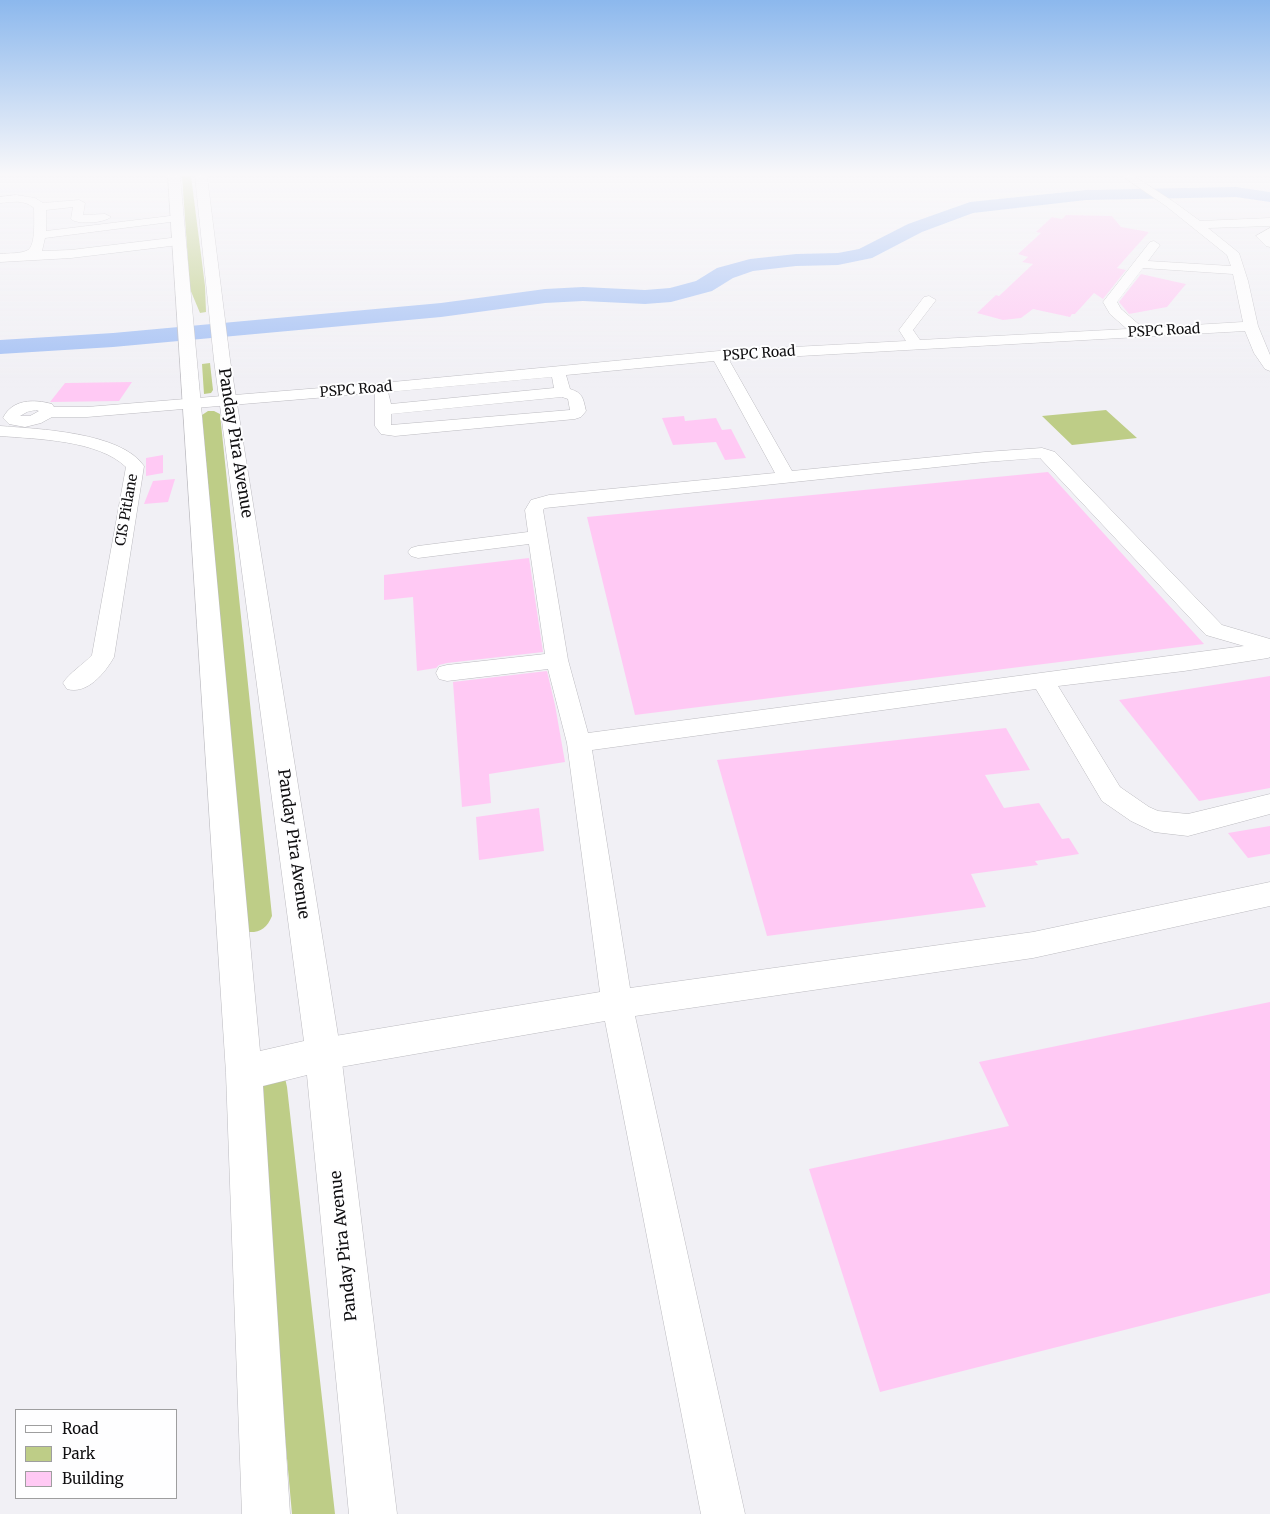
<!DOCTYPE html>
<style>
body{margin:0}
#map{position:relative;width:1270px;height:1514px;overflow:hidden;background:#f1f0f5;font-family:Merriweather,serif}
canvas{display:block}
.legend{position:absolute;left:15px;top:1409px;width:162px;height:90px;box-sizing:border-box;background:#fefeff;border:1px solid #9e9e9f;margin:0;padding:6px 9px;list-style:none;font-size:15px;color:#0f0e10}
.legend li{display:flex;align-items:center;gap:10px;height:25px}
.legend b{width:25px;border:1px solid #9e9e9f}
</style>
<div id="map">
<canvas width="1270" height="1514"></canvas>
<ul class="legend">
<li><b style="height:6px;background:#fff"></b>Road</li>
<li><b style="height:14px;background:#becd87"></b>Park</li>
<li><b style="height:14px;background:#ffc9f4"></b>Building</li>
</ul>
</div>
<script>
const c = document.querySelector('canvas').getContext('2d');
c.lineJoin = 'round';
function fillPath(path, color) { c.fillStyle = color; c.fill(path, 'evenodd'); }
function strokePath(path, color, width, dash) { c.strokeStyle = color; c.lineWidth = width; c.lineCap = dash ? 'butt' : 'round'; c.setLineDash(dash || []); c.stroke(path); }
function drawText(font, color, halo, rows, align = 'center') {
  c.font = font + ' Merriweather,serif'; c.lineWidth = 4; c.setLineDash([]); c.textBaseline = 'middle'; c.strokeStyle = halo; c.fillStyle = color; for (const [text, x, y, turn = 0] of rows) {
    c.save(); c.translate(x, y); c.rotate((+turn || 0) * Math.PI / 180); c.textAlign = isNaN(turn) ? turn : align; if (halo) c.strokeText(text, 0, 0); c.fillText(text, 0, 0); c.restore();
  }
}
const green = new Path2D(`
 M 182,176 L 191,176 L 205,286 L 206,312 L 200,313 L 190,289 Z
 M 210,363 L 213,390 L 211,393 L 204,394 L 202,364 Z
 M 1106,410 L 1137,438 L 1072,445 L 1042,416 Z
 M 208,411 L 214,411 L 220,414 L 272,916 C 267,928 260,933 247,932 L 202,415 Z
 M 285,1078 L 287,1087 L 335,1514 L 292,1514 L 254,1091 L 257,1083 Z`);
const river = new Path2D(`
 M 1236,187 L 1270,192 L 1270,202 L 1236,197 L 1086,200 L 973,213 L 922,232 L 872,258 L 838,265 L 796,266 L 753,271 L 733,278 L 712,291 L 671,302 L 645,304 L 583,301 L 545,303 L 441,317 L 113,347 L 0,354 L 0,340 L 113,333 L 441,303 L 545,289 L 583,287 L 645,290 L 670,288 L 696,281 L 717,268 L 750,259 L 796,254 L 838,253 L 859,249 L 908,224 L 970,202 L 1086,190 Z`);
const building = new Path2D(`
 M 1066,215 L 1112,216 L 1121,227 L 1149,232 L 1117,268 L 1126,270 L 1103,299 L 1094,293 L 1075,314 L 1072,314 L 1070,317 L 1033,309 L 1021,318 L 1003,320 L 977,313 L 996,295 L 999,296 L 1033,264 L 1022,262 L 1028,257 L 1018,254 L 1041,233 L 1036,232 L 1052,217 L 1062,219 Z
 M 1141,274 L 1172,281 L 1186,284 L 1167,307 L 1129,314 L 1119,302 Z
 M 132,382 L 119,401 L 50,402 L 65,383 Z
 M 684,416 L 685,421 L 716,418 L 722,430 L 731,429 L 746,458 L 725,460 L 716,442 L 673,445 L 662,418 Z
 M 163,455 L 163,473 L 146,476 L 146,458 Z
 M 1048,472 L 1204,644 L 635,715 L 587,517 Z
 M 175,479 L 168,502 L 144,504 L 153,481 Z
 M 529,558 L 543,652 L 447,663 L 439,665 L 436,668 L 417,671 L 413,597 L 384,600 L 384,575 Z
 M 547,671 L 555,705 L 565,762 L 489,774 L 491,803 L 462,807 L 453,682 Z
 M 1270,676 L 1270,788 L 1199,801 L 1119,700 Z
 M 1006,728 L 1030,770 L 985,775 L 1004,808 L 1039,803 L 1062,839 L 1069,838 L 1079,854 L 1035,861 L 1038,865 L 971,874 L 986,907 L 767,936 L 717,760 Z
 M 539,808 L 544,851 L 479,860 L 476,817 Z
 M 1270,826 L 1270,854 L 1248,858 L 1228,833 Z
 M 1270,1002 L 1270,1293 L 880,1392 L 809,1169 L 1009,1126 L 979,1062 Z`);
const minor = new Path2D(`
 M 1122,176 L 1134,176 L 1174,202 L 1200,221 L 1270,218 L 1270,226 L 1208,228 L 1239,253 L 1248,281 L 1258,326 L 1270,355 L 1270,371 L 1265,369 L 1254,353 L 1245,331 L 729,360 L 792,471 L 985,452 L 1042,448 L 1055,452 L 1222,625 L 1270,639 L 1270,657 L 1268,658 L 1184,671 L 1058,686 L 1120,787 L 1149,807 L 1158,811 L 1188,814 L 1270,794 L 1270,814 L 1188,836 L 1154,832 L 1131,821 L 1102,801 L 1036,689 L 592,750 L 630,988 L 1033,932 L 1270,882 L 1270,906 L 1033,958 L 635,1016 L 745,1514 L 701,1514 L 605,1021 L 323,1070 L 312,1065 L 307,1054 L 312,1043 L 323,1038 L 600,992 L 567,743 L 548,669 L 447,681 L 439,679 L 436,673 L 439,667 L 447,665 L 545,654 L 529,544 L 418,558 L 411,556 L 408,552 L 411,548 L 418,546 L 528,532 L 525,510 L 531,500 L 549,495 L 775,473 L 714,361 L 566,375 L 570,389 C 583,393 583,398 586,411 L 581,417 L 575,419 L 395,436 L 381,434 L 375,426 L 375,393 L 87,417 L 52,417 L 41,423 L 25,427 L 9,424 L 3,418 C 12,399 34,399 52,404 L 54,407 L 87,407 L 382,383 L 719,351 L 906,341 L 899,330 L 924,297 L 929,296 L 936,300 L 913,330 L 920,340 L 1127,329 L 1110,314 L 1103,302 L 1150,242 L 1154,241 L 1160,245 L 1148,261 L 1231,266 L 1227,255 L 1166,206 ZM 1143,268 L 1233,274 L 1243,322 L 1143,328 L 1121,309 L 1117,302 ZM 552,377 L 554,388 L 391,404 L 388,392 ZM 562,397 L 568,399 L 570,410 L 391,425 L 391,414 ZM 36,410 L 39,411 L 30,416 L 20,416 L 27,412 ZM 1040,458 L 1206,635 L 1244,646 L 588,733 L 568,660 L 543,510 L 545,508 L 985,462 Z
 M 16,195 L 35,198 L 43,203 L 79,200 L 85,203 L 83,215 L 105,214 L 111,217 C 104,223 78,225 71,219 L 73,207 L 46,210 L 46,231 L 178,215 L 184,218 L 178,221 L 45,238 L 42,251 L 71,250 L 179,237 L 185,241 L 179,245 L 71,258 L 0,262 L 0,254 C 8,253 21,254 28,250 C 36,245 34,218 34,208 C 24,199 12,202 0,203 L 0,197 Z
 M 1270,228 L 1270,247 L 1266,246 L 1256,236 Z
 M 0,426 C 38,429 121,432 144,466 L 114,657 C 105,673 87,695 67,689 L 63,683 C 70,672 83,665 92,655 L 126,467 C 98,440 37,439 0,436 Z`);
const major = new Path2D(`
 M 168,176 L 180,176 L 260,1051 L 304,1041 L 214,360 L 195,176 L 207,176 L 230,360 L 341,1054 L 397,1514 L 349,1514 L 307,1075 L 263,1086 L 290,1514 L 242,1514 L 226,1073 Z`);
const farStreetnames = [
 ["PSPC Road",1164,331,-3],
 ["PSPC Road",759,354,-4],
 ["PSPC Road",356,390,-5],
 ["CIS Pitlane",127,510,-80]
];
const streetNames = [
 ["Panday Pira Avenue",235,443,81],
 ["Panday Pira Avenue",293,844,82],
 ["Panday Pira Avenue",344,1246,-96]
];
fillPath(green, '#becd87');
fillPath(river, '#a2bff4');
fillPath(building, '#ffc9f4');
strokePath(minor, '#bcbbc0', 1);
strokePath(major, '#bcbbc0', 1);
fillPath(minor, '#fff');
fillPath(major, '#fff');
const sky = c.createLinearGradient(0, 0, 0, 388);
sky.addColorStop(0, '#8cb8ed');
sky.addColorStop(0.45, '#f9f8fa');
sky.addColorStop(1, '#f9f8fa00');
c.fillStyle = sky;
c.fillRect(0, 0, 1270, 388);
drawText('14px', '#0f0e10', '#fefeff', farStreetnames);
drawText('16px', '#0f0e10', '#fefeff', streetNames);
</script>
